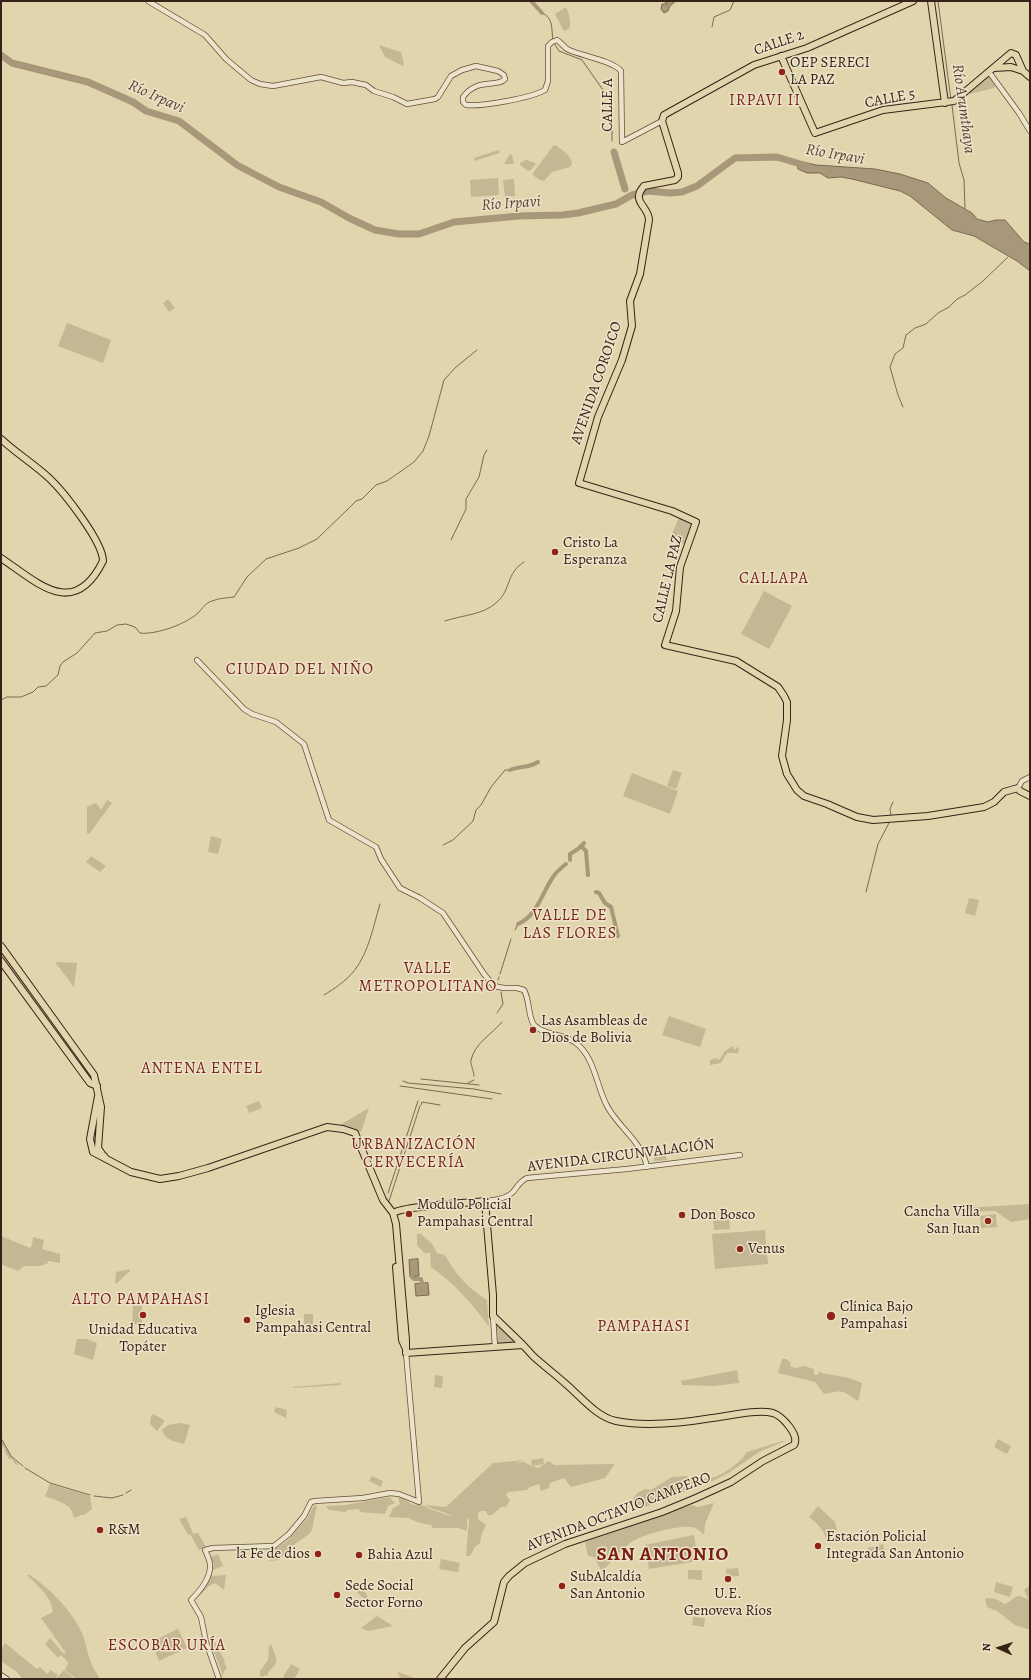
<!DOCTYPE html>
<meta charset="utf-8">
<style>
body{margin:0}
#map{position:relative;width:1031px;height:1680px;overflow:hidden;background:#e1d5ad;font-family:Alegreya,serif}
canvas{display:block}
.frame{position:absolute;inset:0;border:2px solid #362217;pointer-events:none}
.north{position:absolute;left:979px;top:1628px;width:40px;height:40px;-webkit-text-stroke:3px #ece4ca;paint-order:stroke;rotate:273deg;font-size:11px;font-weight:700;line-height:16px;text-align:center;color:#362217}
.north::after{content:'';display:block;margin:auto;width:14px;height:18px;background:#362217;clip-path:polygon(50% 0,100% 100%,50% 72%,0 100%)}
</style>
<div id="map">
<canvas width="1031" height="1680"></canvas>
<div class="frame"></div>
<div class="north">N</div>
</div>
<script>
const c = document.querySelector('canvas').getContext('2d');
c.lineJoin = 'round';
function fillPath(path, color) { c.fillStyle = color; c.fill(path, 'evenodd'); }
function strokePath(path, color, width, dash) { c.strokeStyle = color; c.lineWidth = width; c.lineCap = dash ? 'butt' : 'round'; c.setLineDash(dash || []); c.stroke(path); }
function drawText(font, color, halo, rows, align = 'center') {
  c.font = font + ' Alegreya,serif'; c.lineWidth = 3; c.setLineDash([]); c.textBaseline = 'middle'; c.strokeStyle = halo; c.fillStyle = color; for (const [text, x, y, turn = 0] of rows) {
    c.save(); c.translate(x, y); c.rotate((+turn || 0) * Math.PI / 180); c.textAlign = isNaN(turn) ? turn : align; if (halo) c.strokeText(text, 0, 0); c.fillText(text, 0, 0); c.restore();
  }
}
const green = new Path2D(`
 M 566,7 C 569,14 572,22 569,29 L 564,31 L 555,14 Z
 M 379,45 L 401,52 L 404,64 L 403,66 L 385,57 Z
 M 989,76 L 996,85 L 994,88 L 966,95 Z
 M 555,145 C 562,150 571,154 572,164 L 570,167 L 552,172 L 544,181 L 540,180 L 534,176 L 533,173 L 553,146 Z
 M 499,150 L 500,153 L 474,161 L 474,158 Z
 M 510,154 L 512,155 L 514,164 L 504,164 Z
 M 526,160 L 536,163 L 531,170 L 528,171 L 520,165 L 520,163 Z
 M 498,178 L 499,195 L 471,197 L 470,180 Z
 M 514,179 L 515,196 L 505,197 L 503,180 Z
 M 168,299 L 175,308 L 169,312 L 163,303 Z
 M 67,323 L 111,340 L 103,363 L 58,346 Z
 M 679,518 L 693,523 L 684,544 L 670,538 Z
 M 764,591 L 792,606 L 769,649 L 741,634 Z
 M 673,770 L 682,773 L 676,789 L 667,786 Z
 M 632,773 L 678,791 L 670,814 L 623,796 Z
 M 107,800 L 112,803 L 89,834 L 87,833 L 87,807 L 96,803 L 101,810 Z
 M 211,836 L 222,839 L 218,854 L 208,852 Z
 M 91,856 L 106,866 L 100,872 L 86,862 Z
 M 969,898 L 979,900 L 975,916 L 965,913 Z
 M 1,952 L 85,1068 L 92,1079 L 1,955 Z
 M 55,962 L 77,963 L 74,987 Z
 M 669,1016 L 706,1029 L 700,1047 L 662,1035 Z
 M 732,1046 L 735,1050 L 737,1047 L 739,1048 L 738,1053 L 727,1053 L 721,1063 L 710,1065 L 710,1060 L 716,1058 L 718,1060 L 720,1059 L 724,1052 Z
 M 259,1101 L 262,1108 L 249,1113 L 246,1106 Z
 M 369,1108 L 361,1132 L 340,1125 Z
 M 654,1152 L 659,1152 L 665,1154 L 667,1160 L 654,1161 Z
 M 1029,1204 L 1030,1219 L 1011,1222 L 995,1211 L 966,1212 L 964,1210 L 966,1208 Z
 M 996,1214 L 997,1227 L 981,1228 L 980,1216 Z
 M 729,1219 L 730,1229 L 714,1230 L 713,1220 Z
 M 765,1230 L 768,1264 L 715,1269 L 712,1234 Z
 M 417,1234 L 421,1234 L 432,1244 L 437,1253 L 445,1255 C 455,1274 469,1289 487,1300 L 489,1327 C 473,1304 454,1283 431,1267 L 430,1253 L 424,1253 L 417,1245 Z
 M 1,1236 L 30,1248 L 32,1245 L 33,1237 L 44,1240 L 42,1249 L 60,1254 L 60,1263 L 48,1261 L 48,1263 L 40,1266 L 24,1266 L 18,1271 L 3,1265 L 1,1264 Z
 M 130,1269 L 130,1271 L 117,1283 L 115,1283 L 116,1272 Z
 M 133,1305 L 142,1306 L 142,1324 L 132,1324 Z
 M 304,1314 L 313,1314 L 313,1331 L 304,1331 Z
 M 496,1324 L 515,1341 L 515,1343 L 497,1343 L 495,1325 Z
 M 77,1339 L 87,1339 L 97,1343 L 93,1360 L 74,1354 Z
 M 782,1359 L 786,1359 L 790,1362 L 791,1367 L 796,1368 L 804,1366 L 814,1369 L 814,1374 L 817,1375 L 820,1371 L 822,1373 L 849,1378 L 862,1383 L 859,1399 L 857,1401 C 844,1390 841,1390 824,1394 L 815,1382 L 778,1373 Z
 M 737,1370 L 739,1383 L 714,1386 L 682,1385 L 681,1381 Z
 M 435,1375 L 443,1376 L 442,1388 L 434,1387 Z
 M 341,1383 L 341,1385 L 293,1388 L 293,1387 Z
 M 276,1407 L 287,1410 L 286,1418 L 274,1412 Z
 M 153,1414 L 164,1420 L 164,1422 L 157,1431 L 150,1424 L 151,1416 Z
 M 180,1423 L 190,1425 L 184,1444 C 175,1441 165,1441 162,1430 L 168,1425 Z
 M 1,1439 L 11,1456 L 19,1465 L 15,1464 L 12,1459 L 9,1459 L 5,1452 L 4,1447 L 1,1446 Z
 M 998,1439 L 1011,1446 L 1007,1454 L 994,1447 Z
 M 782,1441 L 785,1441 L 759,1452 L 730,1472 L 715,1480 L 652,1505 L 632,1509 L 630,1503 L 637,1493 L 645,1489 L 651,1490 L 672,1477 L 686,1476 L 700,1482 C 704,1477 709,1479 715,1477 C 727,1472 740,1463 747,1452 Z
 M 543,1458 L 544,1464 L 532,1466 L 538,1468 L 549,1461 L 554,1465 L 615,1464 L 605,1478 L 571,1487 L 564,1478 L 550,1483 L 549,1488 L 541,1491 L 539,1484 L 530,1487 L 527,1490 L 508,1492 L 506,1495 L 510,1500 L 506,1507 L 501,1507 L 492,1515 L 488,1515 L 486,1511 L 481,1511 L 478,1513 L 478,1519 L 486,1525 L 481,1536 L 480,1543 L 475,1547 L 470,1556 L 466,1556 L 469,1520 L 467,1518 L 467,1531 L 458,1528 L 433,1528 L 431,1525 L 420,1523 L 408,1518 L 389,1517 L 393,1508 L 400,1504 L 398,1498 L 402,1498 L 413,1505 L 420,1504 L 430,1509 L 453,1517 C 445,1511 433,1510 424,1505 L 446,1507 L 493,1463 L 526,1460 L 514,1463 L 524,1462 L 532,1466 L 531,1460 Z
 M 372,1476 L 383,1481 L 381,1487 L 369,1481 Z
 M 50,1484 L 90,1496 L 92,1509 L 84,1515 L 81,1515 L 75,1518 L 73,1516 C 73,1504 55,1500 45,1496 Z
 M 390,1497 L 395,1503 L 388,1506 L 385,1514 L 360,1512 L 359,1509 L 347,1510 L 346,1512 L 329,1510 L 326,1506 L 346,1505 Z
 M 714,1503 L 705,1524 L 704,1535 C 700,1531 697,1528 691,1527 C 678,1525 640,1535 630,1543 C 619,1552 611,1562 602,1572 L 594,1557 L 588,1556 L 585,1542 L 691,1505 L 698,1507 Z
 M 317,1505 L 312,1530 L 309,1534 L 291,1547 L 279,1560 L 269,1561 L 275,1549 L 287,1541 L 306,1520 L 314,1506 Z
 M 818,1506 L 835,1522 L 837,1530 L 826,1538 C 823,1529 817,1523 809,1517 Z
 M 186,1517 L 193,1533 L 190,1534 L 198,1533 L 206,1547 L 199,1550 L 190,1534 L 188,1535 L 179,1519 Z
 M 694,1535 L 698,1561 L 649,1569 L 645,1545 Z
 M 883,1544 L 885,1552 L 870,1557 L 868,1548 Z
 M 218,1554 L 223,1566 L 213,1570 L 213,1564 L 215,1568 L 211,1557 Z
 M 441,1559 L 460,1563 L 458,1572 L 439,1569 Z
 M 738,1568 L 739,1576 L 727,1577 L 726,1569 Z
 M 688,1570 L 702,1570 L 702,1580 L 688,1579 Z
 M 27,1575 L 30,1575 C 52,1591 70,1608 82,1633 C 86,1642 87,1653 91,1662 C 93,1668 97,1674 100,1679 L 76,1679 L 65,1670 L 68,1664 L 67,1661 L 61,1655 L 58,1658 L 45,1644 L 50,1638 L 64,1654 L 66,1653 L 41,1618 L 53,1612 C 51,1596 38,1586 27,1575 Z
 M 226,1575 L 224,1590 L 215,1583 L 209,1586 L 198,1597 L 212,1576 Z
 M 996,1582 L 1013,1587 L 1010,1597 L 994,1592 Z
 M 1030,1585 L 1030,1630 L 1015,1625 L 997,1611 L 987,1607 L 985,1598 L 996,1599 L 1005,1604 C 1018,1597 1014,1592 1029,1600 L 1024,1590 Z
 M 360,1588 L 363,1589 L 368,1597 L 365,1599 L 360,1596 L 356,1590 Z
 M 377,1616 L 393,1626 L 368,1631 L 361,1628 Z
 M 693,1617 L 705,1618 L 704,1627 L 692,1625 Z
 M 178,1629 L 187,1648 L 159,1661 L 151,1642 Z
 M 210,1641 L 216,1643 L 215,1648 L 220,1650 L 220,1652 L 225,1661 L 224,1663 L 227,1668 L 224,1671 L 223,1676 Z
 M 5,1643 L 37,1669 L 40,1667 L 47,1674 L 51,1670 L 58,1675 L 55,1679 L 22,1679 L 17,1672 L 1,1661 L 1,1650 Z
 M 271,1644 C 276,1659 281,1661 268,1672 L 268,1675 L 260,1677 L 260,1671 L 268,1660 L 269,1647 Z
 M 291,1664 L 300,1669 L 294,1679 L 285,1679 L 283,1677 Z
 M 64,1670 L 74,1679 L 56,1679 Z
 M 398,1672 L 417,1679 L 400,1679 Z`);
const water = new Path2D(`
 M 664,1 L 676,1 L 670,6 L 668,11 L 664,13 L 661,9 L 662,4 L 667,4 Z
 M 799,161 L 816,165 L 875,169 L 900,174 L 928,183 L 946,198 L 972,213 L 977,219 L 988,222 L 996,220 L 1005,220 L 1024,242 L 1030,244 L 1030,271 L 1017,261 L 974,236 L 952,230 L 910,196 L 900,191 L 852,179 L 841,177 L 828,178 L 820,173 L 807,173 L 798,169 Z
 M 418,1259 L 419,1276 L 410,1277 L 409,1260 Z
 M 428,1283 L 429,1295 L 416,1296 L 415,1284 Z`);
const stream = new Path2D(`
 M 938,1 L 951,100
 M 542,13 C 554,18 551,29 553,40
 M 712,27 L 714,17 L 730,10 L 734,1
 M 554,43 L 559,51 L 582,60 L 610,100 L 612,107 L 612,141
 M 952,105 L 959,163 L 964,180 L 965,208
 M 903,407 L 898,395 L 890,367 L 895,354 L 903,348 L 906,335 L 915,328 L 926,324 L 938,313 L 949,307 L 957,299 L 965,295 L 983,281 L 1008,257
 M 451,540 L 466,509 L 466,499 L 479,477 L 484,455 L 487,450
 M 445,621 C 462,615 484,615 497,602 C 511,590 506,573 524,562
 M 1,700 L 7,697 L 21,697 L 33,692 L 38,687 L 46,686 L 58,675 L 60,666 L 63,662 L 77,653 L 95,633 L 107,631 L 117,625 L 126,624 L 135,627 L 140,633 C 156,635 186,624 198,613 C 203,608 205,603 212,601 C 219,598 227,598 234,597 L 247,577 L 266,559 L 299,548 L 317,539 L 349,508 L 356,501 L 362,499 L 376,485 L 387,481 L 414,462 L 423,451 L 429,436 L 444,380 L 456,367 L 477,350
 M 891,816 L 890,809 L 893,802
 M 443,845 L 453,840 L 473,821 L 476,810 L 481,805 L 491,787 L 505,770 L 510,770
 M 866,892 L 878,844 L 889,823
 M 515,930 L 518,924
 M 500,974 L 511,939
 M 498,980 L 499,977
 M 324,995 C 334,989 346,981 354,971 C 369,952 373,927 380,904
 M 497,1013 L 503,1004 L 501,992
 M 474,1076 C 474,1070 470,1065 471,1060 C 475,1043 492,1034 502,1022
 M 421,1079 L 479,1085
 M 403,1081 L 408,1083 L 474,1089 L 501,1094
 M 468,1083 L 474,1080
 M 400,1086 L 492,1099
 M 421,1105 L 422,1102 L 440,1105
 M 388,1193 L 418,1101
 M 389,1201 L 420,1106
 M 1,1438 L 11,1456 L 23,1466
 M 25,1468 L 50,1483 L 90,1495
 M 126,1493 L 131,1490
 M 94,1496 L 112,1498 L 123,1495`);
const canal = new Path2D(`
 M 531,1 L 542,13
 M 510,770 C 520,766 529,768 538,762
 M 581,846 L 586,851 L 588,875
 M 570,860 L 570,854 L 578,849 L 584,843
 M 596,892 L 599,893 L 605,903 L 611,907 L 618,936
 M 518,924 C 537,916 542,893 553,877 C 556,872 561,868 566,864
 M 412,1277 L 414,1279 L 421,1279 L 422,1283`);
const river = new Path2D(`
 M 1,55 L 12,63 L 88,82 L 133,102 L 146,111 L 179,121 L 237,165 L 279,187 L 321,202 L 349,218 L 375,230 L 399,234 L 419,234 L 454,222 L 519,216 L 562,215 L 578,213 L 616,204 L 632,195 L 648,191 L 670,193 L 682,192 L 697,186 L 735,158 L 777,157 L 807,166
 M 614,152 L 625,189`);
const minor = new Path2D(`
 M 148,1 L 205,35 L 226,59 L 251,80 L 260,84 L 273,86 L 321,77 L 343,83 L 352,82 L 366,85 L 374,91 L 393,97 L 407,104 L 435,99 L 438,97 L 451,76 L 462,70 L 476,66 L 498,71 L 504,75 L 505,79 C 497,88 478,77 463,97 L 463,102 L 466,105 C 481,107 531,98 545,90 L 548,81 L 548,46 L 552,42 L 557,40 C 562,43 564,48 569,50 C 583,56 613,61 621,71 L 622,142 L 662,121
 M 989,72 L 1019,113 L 1030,131
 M 197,660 L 244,709 L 252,714 L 276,722 L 304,744 L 329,820 L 376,847 L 381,859 L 400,888 L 420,898 L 443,913 L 484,974 L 494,986 L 504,988 L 517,988 L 524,990 C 530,1001 528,1017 534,1025 C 543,1035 565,1034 576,1043 C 595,1058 596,1085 607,1106 C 618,1127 642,1141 647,1167
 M 1018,788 L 1022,781 L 1030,777
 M 485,1201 C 494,1200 506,1199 513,1192 C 518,1186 520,1181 527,1178 L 627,1169 L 740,1155
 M 493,1316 L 495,1347
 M 1,1675 L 7,1679
 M 219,1679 L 206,1642 L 201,1617 L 191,1600 C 200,1591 211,1578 210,1565 C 210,1560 207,1555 205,1550 L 213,1548 L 274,1546 L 289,1534 L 304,1516 L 311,1502 L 315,1501 L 363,1498 L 390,1493 L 399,1494 L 419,1502 L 406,1353`);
const major = new Path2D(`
 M 931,1 L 945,103
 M 781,56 L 815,133 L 883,110 L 954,101 L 1011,53 L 1016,55 L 1023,71 L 1030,77
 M 994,68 L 1011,67 L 1023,71
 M 1,439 C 16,453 34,464 49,478 C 64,492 103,542 103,561 C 74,620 38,583 1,558
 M 827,804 L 857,817 L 873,820 L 928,816 L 984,807 L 994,802 L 1004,792 L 1018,788 L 1020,791 L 1030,796
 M 830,805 L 804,796 L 797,790 L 787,774 L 782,756 L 787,720 L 787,702 L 784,696 L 778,687 L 736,661 L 665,645 L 676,611 L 680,567 L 696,522 L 672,511 L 579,483 L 598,417 L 622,360 L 632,326 L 630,301 L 640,274 L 649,220 C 649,206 630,202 644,186 L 675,180 L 678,177 L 678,173 L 662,121 L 664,115 L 754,65 L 807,48 L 913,1
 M 1,946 L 94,1075 L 101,1107 L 98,1148 L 102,1154 L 105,1157
 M 1,961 L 90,1083 L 97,1086
 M 98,1096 L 90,1139 L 93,1152 L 131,1172 L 160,1179 L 179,1176 L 208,1168 L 327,1127 L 343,1129 L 355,1133 L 383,1200 L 393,1213 L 396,1224 L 406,1340 L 406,1353 L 523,1345 L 533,1356 C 544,1366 556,1375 567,1385 C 582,1398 597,1417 616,1421 C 646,1427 682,1423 712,1418 C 729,1416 756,1409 773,1413 C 782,1416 800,1435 794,1445 L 763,1461 L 731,1482 L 696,1498 L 662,1512 L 565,1544 L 525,1563 L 509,1576 L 504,1582 L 494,1622 L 465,1648 L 440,1679
 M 393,1213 C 403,1206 468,1203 485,1201 L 493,1295 L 493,1316 L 523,1345
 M 396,1267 L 402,1340 L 405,1347`);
const markers = [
 [782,72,4,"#8f2418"],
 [555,552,4,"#8f2418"],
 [533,1030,4,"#8f2418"],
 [409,1214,4,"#8f2418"],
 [682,1215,4,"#8f2418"],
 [988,1221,4,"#8f2418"],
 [740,1249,4,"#8f2418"],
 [143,1315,4,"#8f2418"],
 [831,1316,5,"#8f2418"],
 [247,1320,4,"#8f2418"],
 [100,1530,4,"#8f2418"],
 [818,1546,4,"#8f2418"],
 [318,1554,4,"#8f2418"],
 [359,1555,4,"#8f2418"],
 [728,1579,4,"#8f2418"],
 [562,1586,4,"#8f2418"],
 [337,1595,4,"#8f2418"]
];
const streetNames = [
 ["CALLE 2",779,43,-19],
 ["CALLE 5",890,99,-11],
 ["CALLE A",608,105,-90],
 ["AVENIDA COROICO",597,383,-71],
 ["CALLE LA PAZ",668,579,-77],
 ["AVENIDA CIRCUNVALACIÓN",621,1156,-7],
 ["AVENIDA OCTAVIO CAMPERO",619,1512,-21]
];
const poiNames = [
 ["OEP SERECI",790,63],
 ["LA PAZ",790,80],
 ["Cristo La",563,543],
 ["Esperanza",563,560],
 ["Las Asambleas de",541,1021],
 ["Dios de Bolivia",541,1038],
 ["Modulo Policial",417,1205],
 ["Pampahasi Central",417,1222],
 ["Cancha Villa",980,1212,"right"],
 ["San Juan",980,1229,"right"],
 ["Don Bosco",690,1215],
 ["Venus",748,1249],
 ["Clínica Bajo",840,1307],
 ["Pampahasi",840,1324],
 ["Iglesia",255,1311],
 ["Pampahasi Central",255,1328],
 ["Unidad Educativa",143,1330,"center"],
 ["Topáter",143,1347,"center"],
 ["R&M",108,1530],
 ["Estación Policial",826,1537],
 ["Integrada San Antonio",826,1554],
 ["la Fe de dios",310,1554,"right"],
 ["Bahia Azul",367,1555],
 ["SubAlcaldía",570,1577],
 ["San Antonio",570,1594],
 ["Sede Social",345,1586],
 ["Sector Forno",345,1603],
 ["U.E.",728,1594,"center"],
 ["Genoveva Ríos",728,1611,"center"]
];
const waterNames = [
 ["Río Irpavi",156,97,24],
 ["Río Arumthaya",963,109,82],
 ["Río Irpavi",835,155,10],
 ["Río Irpavi",511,204,-4]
];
const neighbourhoodNames = [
 ["IRPAVI II",765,101],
 ["CALLAPA",774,579],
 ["CIUDAD DEL NIÑO",300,670],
 ["VALLE DE",570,916],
 ["LAS FLORES",570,934],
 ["VALLE",428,969],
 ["METROPOLITANO",428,987],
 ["ANTENA ENTEL",202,1069],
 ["URBANIZACIÓN",414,1145],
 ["CERVECERÍA",414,1163],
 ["ALTO PAMPAHASI",141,1300],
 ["PAMPAHASI",644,1327],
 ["ESCOBAR URÍA",167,1646]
];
const districtNames = [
 ["SAN ANTONIO",663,1555]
];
fillPath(green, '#c4b794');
fillPath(water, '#a7987a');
strokePath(water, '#7a6952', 1);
strokePath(stream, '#7a6952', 1);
strokePath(canal, '#a7987a', 4);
strokePath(river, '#a7987a', 7);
strokePath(minor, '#614f3c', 6);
strokePath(major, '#362217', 8);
strokePath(minor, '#ece4ca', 4.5);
strokePath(major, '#e1d5ad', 6);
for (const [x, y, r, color] of markers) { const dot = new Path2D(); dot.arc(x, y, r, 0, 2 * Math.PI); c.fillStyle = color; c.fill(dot); strokePath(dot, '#ece4ca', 1.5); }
drawText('15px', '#362217', '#ece4ca', streetNames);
drawText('15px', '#362217', '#ece4ca', poiNames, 'left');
drawText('italic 16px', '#584535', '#ece4ca', waterNames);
c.letterSpacing = '1px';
drawText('16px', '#7a1f14', '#ece4ca', neighbourhoodNames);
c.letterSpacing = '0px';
c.letterSpacing = '1px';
drawText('bold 19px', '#7a1f14', '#ece4ca', districtNames);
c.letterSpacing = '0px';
</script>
